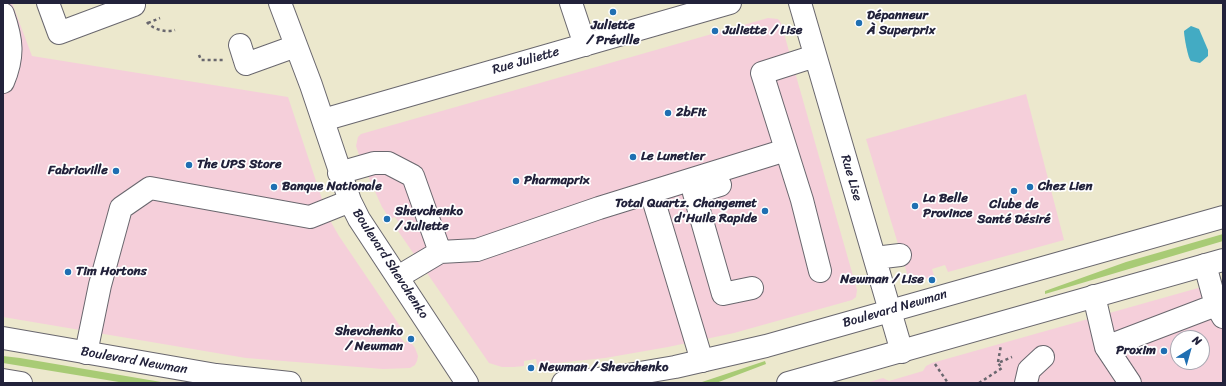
<!DOCTYPE html>
<meta charset="utf-8">
<style>
body{margin:0}
#map{position:relative;width:1226px;height:386px;overflow:hidden;background:#ece8cd;font-family:Sriracha,sans-serif}
canvas{display:block}
.frame{position:absolute;inset:0;border:4px solid #22223b;pointer-events:none}
.north{position:absolute;left:1170px;top:330px;width:40px;height:40px;box-sizing:border-box;background:#fff;border:1px solid #a7a7b1;border-radius:50%;rotate:37deg;font-size:11px;font-weight:700;line-height:16px;text-align:center;color:#22223b}
.north::after{content:'';display:block;margin:auto;width:14px;height:18px;background:#1f6fb2;clip-path:polygon(50% 0,100% 100%,50% 72%,0 100%)}
</style>
<div id="map">
<canvas width="1226" height="386"></canvas>
<div class="frame"></div>
<div class="north">N</div>
</div>
<script>
const c = document.querySelector('canvas').getContext('2d');
c.lineJoin = 'round';
function fillPath(path, color) { c.fillStyle = color; c.fill(path, 'evenodd'); }
function strokePath(path, color, width, dash) { c.strokeStyle = color; c.lineWidth = width; c.lineCap = dash ? 'butt' : 'round'; c.setLineDash(dash || []); c.stroke(path); }
function drawText(font, color, halo, rows, align = 'center') {
  c.font = font + ' Sriracha,sans-serif'; c.lineWidth = 3.5; c.setLineDash([]); c.textBaseline = 'middle'; c.strokeStyle = halo; c.fillStyle = color; for (const [text, x, y, turn = 0] of rows) {
    c.save(); c.translate(x, y); c.rotate((+turn || 0) * Math.PI / 180); c.textAlign = isNaN(turn) ? turn : align; if (halo) c.strokeText(text, 0, 0); c.fillText(text, 0, 0); c.restore();
  }
}
const built = new Path2D(`
 M 3,3 L 12,3 L 32,56 L 288,97 L 328,217 L 339,236 L 402,329 L 397,333 L 405,343 L 409,340 L 415,348 L 418,356 L 417,361 L 415,365 L 410,368 L 383,369 L 246,358 L 3,317 Z
 M 768,18 L 778,19 L 781,23 L 857,290 L 856,297 L 852,300 L 734,333 L 668,347 L 605,358 L 537,365 L 536,359 L 524,361 L 524,366 L 514,367 L 502,367 L 489,363 L 398,231 L 402,227 L 395,217 L 390,219 L 382,207 L 360,158 L 356,146 L 358,137 L 361,134 Z
 M 1026,94 L 1064,240 L 948,272 L 945,265 L 932,269 L 934,276 L 919,281 L 914,282 L 909,280 L 866,139 Z
 M 1223,281 L 1223,383 L 866,383 L 883,378 L 889,381 L 923,371 L 926,366 L 932,363 ZM 1178,338 L 1202,338 L 1202,362 L 1178,362 Z`);
const green = new Path2D(`
 M 1223,234 L 1223,241 L 1045,294 L 1045,291 L 1126,262 Z
 M 3,356 L 20,358 L 167,383 L 125,383 L 3,363 Z
 M 765,361 L 766,364 L 716,383 L 699,383 Z`);
const water = new Path2D(`
 M 1191,26 L 1199,29 L 1208,50 L 1208,56 L 1200,63 L 1191,61 C 1188,59 1184,36 1184,31 Z`);
const path = new Path2D(`
 M 147,22 C 152,29 166,33 175,30
 M 148,23 L 160,18
 M 199,55 L 201,60 L 223,60
 M 998,362 L 1001,345
 M 935,364 L 948,383
 M 979,383 L 1002,368 L 998,363 L 1012,357`);
const minor = new Path2D(`
 M 48,3 L 59,33 L 134,5 L 133,3
 M 280,3 L 311,85 L 350,201 L 359,219 L 467,383
 M 571,3 L 585,45
 M 800,3 L 902,352
 M 3,14 C 12,40 14,56 3,82
 M 240,45 L 246,64 L 296,46
 M 815,56 L 762,73 L 802,200 L 820,271
 M 323,120 L 730,3
 M 339,173 L 374,163 L 388,163 L 413,176 L 440,252
 M 720,185 L 694,193 L 723,294 L 752,288
 M 651,192 L 702,361
 M 875,258 L 900,255
 M 1205,265 L 1216,305 L 1223,317
 M 398,277 L 440,252 L 477,250 L 599,208 L 786,150
 M 1094,296 L 1106,347
 M 86,353 L 100,285 L 121,208 L 150,188 L 310,217 L 350,201
 M 1026,383 L 1029,370 L 1043,357
 M 1130,383 L 1106,347 L 1216,305`);
const major = new Path2D(`
 M 3,338 L 216,375 L 290,383
 M 3,380 L 21,383
 M 563,383 L 616,377 L 675,367 L 766,346 L 1223,217
 M 788,383 L 1223,260`);
const markers = [
 [613,12,4,"#1f6fb2"],
 [859,23,4,"#1f6fb2"],
 [715,31,4,"#1f6fb2"],
 [668,113,4,"#1f6fb2"],
 [633,157,4,"#1f6fb2"],
 [189,165,4,"#1f6fb2"],
 [116,171,4,"#1f6fb2"],
 [516,181,4,"#1f6fb2"],
 [274,187,4,"#1f6fb2"],
 [1030,187,4,"#1f6fb2"],
 [1014,191,4,"#1f6fb2"],
 [915,206,4,"#1f6fb2"],
 [765,211,4,"#1f6fb2"],
 [387,219,4,"#1f6fb2"],
 [68,272,4,"#1f6fb2"],
 [932,280,4,"#1f6fb2"],
 [411,339,4,"#1f6fb2"],
 [1164,351,4,"#1f6fb2"],
 [531,368,4,"#1f6fb2"]
];
const poiNames = [
 ["Dépanneur",867,16],
 ["À Superprix",867,31],
 ["Juliette",613,26,"center"],
 ["/ Préville",613,41,"center"],
 ["Juliette / Lise",723,31],
 ["2bFit",676,113],
 ["Le Lunetier",641,157],
 ["The UPS Store",197,165],
 ["Fabricville",108,171,"right"],
 ["Pharmaprix",524,181],
 ["Banque Nationale",282,187],
 ["Chez Lien",1038,187],
 ["La Belle",923,199],
 ["Province",923,214],
 ["Total Quartz. Changemet",757,204,"right"],
 ["d'Huile Rapide",757,219,"right"],
 ["Clube de",1014,205,"center"],
 ["Santé Désiré",1014,220,"center"],
 ["Shevchenko",395,212],
 ["/ Juliette",395,227],
 ["Tim Hortons",76,272],
 ["Newman / Lise",924,280,"right"],
 ["Shevchenko",403,332,"right"],
 ["/ Newman",403,347,"right"],
 ["Proxim",1156,351,"right"],
 ["Newman / Shevchenko",539,368]
];
const streetNames = [
 ["Rue Juliette",526,61,-16],
 ["Rue Lise",851,178,74],
 ["Boulevard Shevchenko",390,264,57],
 ["Boulevard Newman",895,309,-16],
 ["Boulevard Newman",134,361,10]
];
fillPath(built, '#f5cfda');
fillPath(green, '#a8cb75');
fillPath(water, '#43abc3');
strokePath(minor, '#69676e', 24);
strokePath(major, '#69676e', 24);
strokePath(path, '#69676e', 2.5, [3, 3]);
strokePath(minor, '#fff', 22);
strokePath(major, '#fff', 22);
for (const [x, y, r, color] of markers) { const dot = new Path2D(); dot.arc(x, y, r, 0, 2 * Math.PI); c.fillStyle = color; c.fill(dot); strokePath(dot, '#fff', 1.5); }
drawText('bold 13px', '#22223b', '#fff', poiNames, 'left');
drawText('13px', '#22223b', '#fff', streetNames);
</script>
